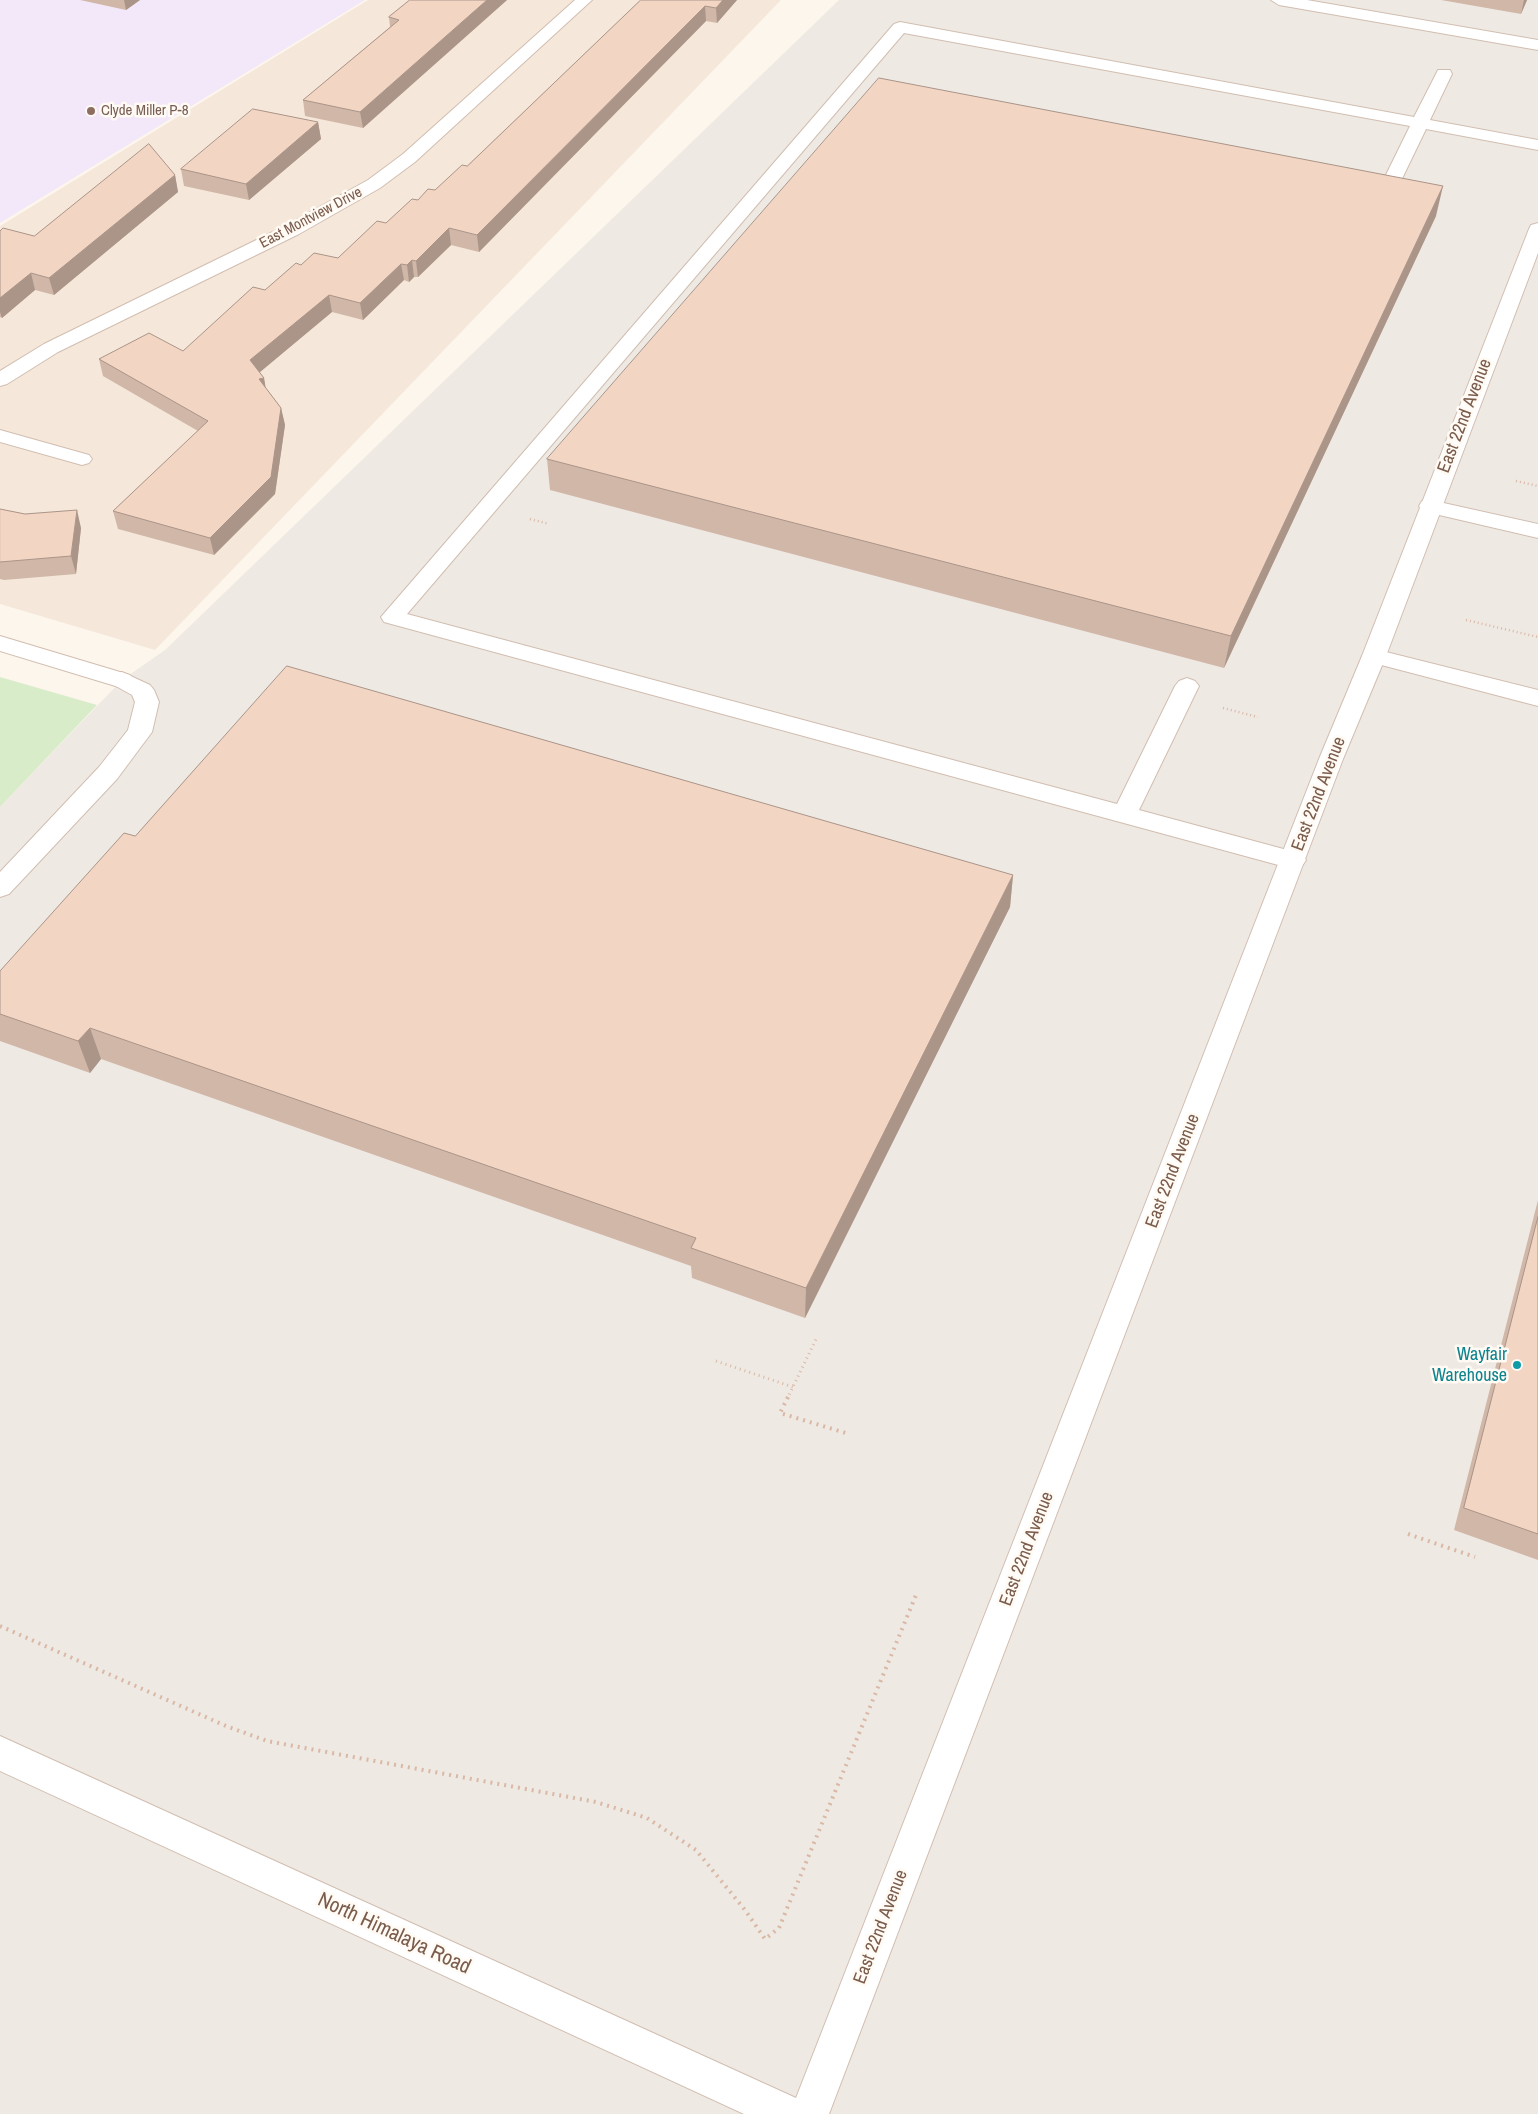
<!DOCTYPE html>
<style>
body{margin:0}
canvas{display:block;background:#fdf6ec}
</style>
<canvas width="1538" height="2114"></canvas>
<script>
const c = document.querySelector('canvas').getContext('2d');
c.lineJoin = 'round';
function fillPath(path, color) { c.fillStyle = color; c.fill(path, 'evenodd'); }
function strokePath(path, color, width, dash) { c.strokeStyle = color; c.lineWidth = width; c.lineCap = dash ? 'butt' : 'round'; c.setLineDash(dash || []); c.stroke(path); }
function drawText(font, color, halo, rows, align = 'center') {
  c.font = font + ' "Archivo Narrow",sans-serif'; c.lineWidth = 5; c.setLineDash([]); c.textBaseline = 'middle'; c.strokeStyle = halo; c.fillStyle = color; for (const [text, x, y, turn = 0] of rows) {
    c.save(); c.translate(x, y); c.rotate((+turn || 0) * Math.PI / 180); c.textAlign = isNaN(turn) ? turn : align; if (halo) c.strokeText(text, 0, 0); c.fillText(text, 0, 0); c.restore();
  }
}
const residential = new Path2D(`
 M 368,0 L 781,0 L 155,650 L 0,604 L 0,226 Z`);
const industrial = new Path2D(`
 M 839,0 L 1538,0 L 1538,2114 L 0,2114 L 0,807 L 122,680 L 165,650 Z`);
const education = new Path2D(`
 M 0,0 L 365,0 L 0,223 Z`);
const green = new Path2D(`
 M 0,677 L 97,705 L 0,807 Z`);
const pathFar2 = new Path2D(`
 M 1516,481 L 1538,486
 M 530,519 L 549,524
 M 1466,620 L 1538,637
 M 1223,708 L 1258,717`);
const pathFar1 = new Path2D(`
 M 716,1361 L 793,1387
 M 787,1399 L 817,1337`);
const path = new Path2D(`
 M 788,1397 L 780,1413 L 849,1434
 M 1408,1534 L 1475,1557
 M 0,1626 L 226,1726 L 267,1741 L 596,1802 L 647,1818 L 696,1850 L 745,1910 L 765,1939 L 779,1928 L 916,1595`);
const service = new Path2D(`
 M 1271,0 L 1307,0 L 1538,40 L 1538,50 L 1279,5 Z
 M 900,22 L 1414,117 L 1436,74 L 1438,70 L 1450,70 L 1452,74 L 1430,120 L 1538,140 L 1538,150 L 1426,129 L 1398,187 L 1395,191 L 1383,191 L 1380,187 L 1410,126 L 904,33 L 407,614 L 1117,804 L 1175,686 L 1179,681 L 1187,678 L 1195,681 L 1199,686 L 1139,810 L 1302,854 L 1306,860 L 1302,866 L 1293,869 L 384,622 L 381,617 L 894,24 Z
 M 1430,500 L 1538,524 L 1538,538 L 1422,511 L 1419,506 L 1422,501 Z
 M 1374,649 L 1538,690 L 1538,706 L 1366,661 L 1362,656 L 1366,651 Z
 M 122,672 L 150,685 L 154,690 L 159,702 L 152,732 L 117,779 L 9,894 L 0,897 L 0,872 L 99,767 L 128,730 L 135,702 L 132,695 L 114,685 L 110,680 L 114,675 Z`);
const minor = new Path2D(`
 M 575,0 L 592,0 L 415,162 L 380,188 L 299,234 L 58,352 L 7,384 L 0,386 L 0,371 L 44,344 L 285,226 L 368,180 L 403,154 Z
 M 1538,223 L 1538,253 L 1386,656 L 1343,759 L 829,2114 L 744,2114 L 0,1771 L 0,1736 L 796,2098 L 1319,759 L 1362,656 L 1529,229 L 1531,225 Z
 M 0,430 L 89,455 L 92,459 L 89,463 L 82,465 L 0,442 Z
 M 0,636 L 130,675 L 134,680 L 130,685 L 122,688 L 0,651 Z`);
const wall = new Path2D(`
 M 80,0 L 140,0 L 126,10 Z
 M 410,0 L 507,0 L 363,128 L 305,116 L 303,100 L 390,27 L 389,17 Z
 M 641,0 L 737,0 L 717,23 L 706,21 L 479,252 L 451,245 L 418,277 L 414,277 L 409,282 L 404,280 L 363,320 L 332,312 L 259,372 L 264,378 L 265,387 L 281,408 L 285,425 L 275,494 L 214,555 L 118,529 L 113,511 L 198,431 L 103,376 L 99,359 L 183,351 L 301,265 L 338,258 L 418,200 L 435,190 L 467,166 Z
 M 1441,0 L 1527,0 L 1521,14 Z
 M 318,122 L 321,139 L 249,200 L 184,186 L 181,169 Z
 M 175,175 L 178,192 L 54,295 L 35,290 L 2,318 L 0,317 L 0,231 L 34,236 Z
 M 1436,216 L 1224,668 L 550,490 L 547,459 Z
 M 0,509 L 81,528 L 76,574 L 4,580 L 0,579 Z
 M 135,836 L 1013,875 L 1010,907 L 805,1318 L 692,1278 L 691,1266 L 101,1059 L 90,1073 L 0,1041 L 0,971 Z
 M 1538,1200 L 1538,1560 L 1454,1530 Z`);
const shadedWall = new Path2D(`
 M 124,0 L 140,0 L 126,10 Z
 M 487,0 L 507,0 L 363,128 L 360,112 Z
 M 723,0 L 737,0 L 717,23 L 716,8 Z
 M 1524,0 L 1527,0 L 1521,14 Z
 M 705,6 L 706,21 L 479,252 L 477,235 Z
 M 318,122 L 321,139 L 249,200 L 246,184 Z
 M 175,175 L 178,192 L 54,295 L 49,278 Z
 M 1443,186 L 1436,216 L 1224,668 L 1231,636 Z
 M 449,228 L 451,245 L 418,277 L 416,261 Z
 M 412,260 L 414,277 L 409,282 L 407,265 Z
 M 401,264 L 404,280 L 363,320 L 360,303 Z
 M 31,273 L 35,290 L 2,318 L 0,312 L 0,298 Z
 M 329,295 L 332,312 L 253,378 L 250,360 Z
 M 264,378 L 267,395 L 259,379 Z
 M 281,408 L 285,425 L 275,494 L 214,555 L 210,538 Z
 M 77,510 L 81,528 L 76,574 L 71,556 Z
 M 1013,875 L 1010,907 L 805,1318 L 806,1288 Z
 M 90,1028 L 101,1059 L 90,1073 L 78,1041 Z`);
const building = new Path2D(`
 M 410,0 L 487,0 L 360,112 L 303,100 L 399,20 L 389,17 Z
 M 641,0 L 723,0 L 716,8 L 705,6 L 477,235 L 449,228 L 416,261 L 412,260 L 407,265 L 401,264 L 360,303 L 329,295 L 250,360 L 264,378 L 259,379 L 281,408 L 271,477 L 210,538 L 113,511 L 208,421 L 99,359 L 149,333 L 183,351 L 253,287 L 265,290 L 296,263 L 301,265 L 314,253 L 338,258 L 377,221 L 386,223 L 412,199 L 418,200 L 428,189 L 435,190 L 462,165 L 467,166 Z
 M 879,78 L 1443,186 L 1231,636 L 547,459 Z
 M 253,109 L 318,122 L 246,184 L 181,169 Z
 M 149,144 L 175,175 L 49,278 L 31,273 L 0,298 L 0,231 L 3,228 L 34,236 Z
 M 0,509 L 25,514 L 77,510 L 71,556 L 0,562 Z
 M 287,666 L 1013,875 L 806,1288 L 691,1248 L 696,1238 L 90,1028 L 78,1041 L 0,1014 L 0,971 L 124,833 L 135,836 Z
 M 1538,1217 L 1538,1534 L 1464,1508 Z`);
const markers = [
 [91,111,5,"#8d6e63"],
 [1517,1365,5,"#0f9aa8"]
];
const farEducationnames = [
 ["Clyde Miller P-8",101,111]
];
const farStreetnames = [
 ["East Montview Drive",311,218,-28]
];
const streetNames = [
 ["East 22nd Avenue",1465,416,-69],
 ["East 22nd Avenue",1319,794,-69],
 ["East 22nd Avenue",1173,1171,-69],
 ["East 22nd Avenue",1027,1549,-69],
 ["East 22nd Avenue",881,1927,-69]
];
const cultureNames = [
 ["Wayfair",1507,1355],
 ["Warehouse",1507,1376]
];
const nearStreetnames = [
 ["North Himalaya Road",394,1934,25]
];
fillPath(residential, '#f5e8da');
fillPath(industrial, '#efe9e4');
fillPath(education, '#f3e8fa');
fillPath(green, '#d8ecc9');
strokePath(service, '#d1beb0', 2);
strokePath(minor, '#d1beb0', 2);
strokePath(pathFar2, '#d9b8a5', 2.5, [1, 3]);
strokePath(pathFar1, '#d9b8a5', 3, [1, 4]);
strokePath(path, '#d9b8a5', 4, [2, 5]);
fillPath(service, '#fff');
fillPath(minor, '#fff');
fillPath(wall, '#d1b7a8');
fillPath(shadedWall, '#aa9588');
fillPath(building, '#f3d5c3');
strokePath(building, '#aa9588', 1);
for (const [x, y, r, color] of markers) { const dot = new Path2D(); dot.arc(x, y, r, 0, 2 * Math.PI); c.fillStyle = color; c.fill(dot); strokePath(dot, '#fffaf3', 2); }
drawText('15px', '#785e54', '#fffaf3', farEducationnames, 'left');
drawText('15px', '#7a5c4d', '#fffaf3', farStreetnames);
drawText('18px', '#7a5c4d', '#fffaf3', streetNames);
drawText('18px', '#0d838f', '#fffaf3', cultureNames, 'right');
drawText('21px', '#7a5c4d', '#fffaf3', nearStreetnames);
</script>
